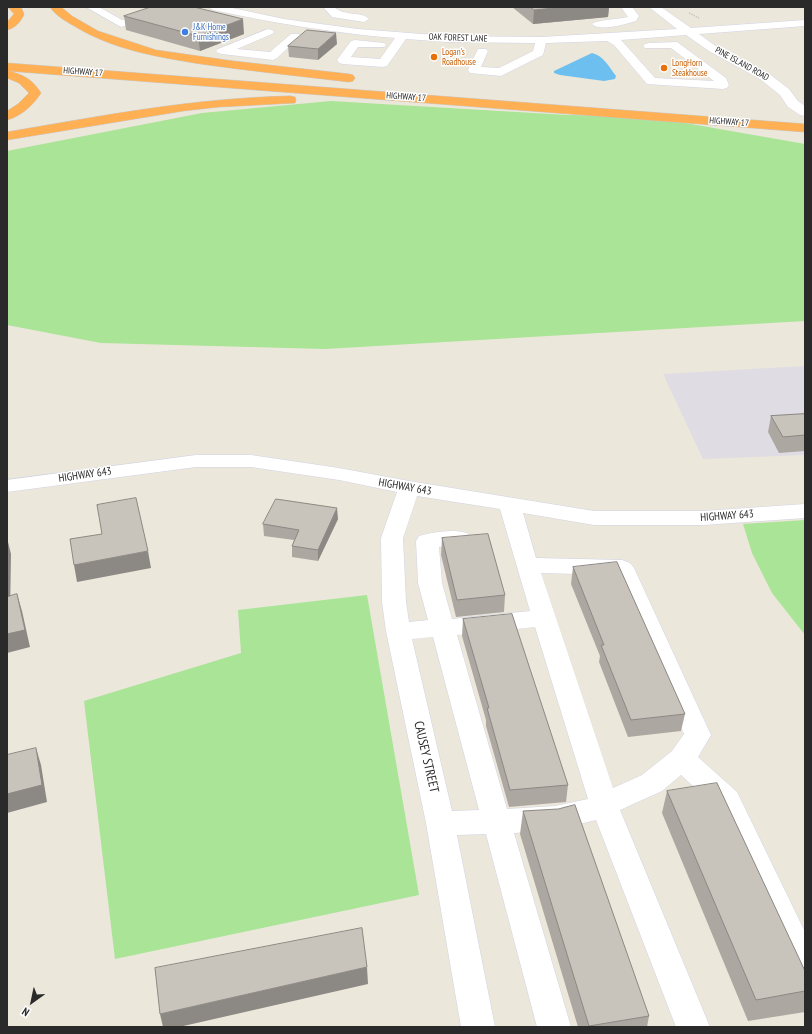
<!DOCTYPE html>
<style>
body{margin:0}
#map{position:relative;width:812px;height:1034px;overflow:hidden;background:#ece7db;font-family:"PT Sans Narrow",sans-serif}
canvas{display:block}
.frame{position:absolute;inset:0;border:8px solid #2a2a2a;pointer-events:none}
.north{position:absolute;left:12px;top:982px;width:40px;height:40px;-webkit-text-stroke:3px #fff;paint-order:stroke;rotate:213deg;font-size:11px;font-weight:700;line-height:16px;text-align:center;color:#2a2a2a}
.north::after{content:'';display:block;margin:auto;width:14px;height:18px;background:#2a2a2a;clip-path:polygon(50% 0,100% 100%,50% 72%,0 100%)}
</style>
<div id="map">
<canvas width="812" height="1034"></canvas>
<div class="frame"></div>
<div class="north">N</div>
</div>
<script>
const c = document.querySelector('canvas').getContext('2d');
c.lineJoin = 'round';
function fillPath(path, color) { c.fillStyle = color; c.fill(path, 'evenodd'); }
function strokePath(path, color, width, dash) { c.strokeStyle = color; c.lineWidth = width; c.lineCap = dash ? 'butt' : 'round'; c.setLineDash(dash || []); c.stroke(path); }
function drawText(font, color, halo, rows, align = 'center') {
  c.font = font + ' "PT Sans Narrow",sans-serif'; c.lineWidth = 3; c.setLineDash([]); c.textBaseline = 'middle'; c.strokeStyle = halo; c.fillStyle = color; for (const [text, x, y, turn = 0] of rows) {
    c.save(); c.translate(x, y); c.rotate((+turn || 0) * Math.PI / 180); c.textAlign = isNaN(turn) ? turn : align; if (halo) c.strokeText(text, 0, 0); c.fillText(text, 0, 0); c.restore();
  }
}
const industrial = new Path2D(`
 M 805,366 L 805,455 L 703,459 L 663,374 Z`);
const green = new Path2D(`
 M 331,101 L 567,115 L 645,116 L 805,144 L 805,321 L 325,349 L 101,343 L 7,325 L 7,151 L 202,113 Z
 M 805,520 L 805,635 L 772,593 L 752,553 L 743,524 Z
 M 367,595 L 419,895 L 115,959 L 84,701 L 241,653 L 238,610 Z`);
const water = new Path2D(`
 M 592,53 C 604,56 609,67 616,76 L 615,79 L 604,81 L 560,75 L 554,73 L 554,71 Z`);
const path = new Path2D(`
 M 689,13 L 699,18`);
const minor = new Path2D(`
 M 86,7 L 99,7 L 122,20 L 152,10 L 157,13 L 156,15 L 121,27 Z
 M 208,7 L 228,7 L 284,19 L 358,29 L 448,36 L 541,37 L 677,29 L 649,7 L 661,7 L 691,28 L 805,20 L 805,26 L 699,34 L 717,47 L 768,73 L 789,89 L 798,101 L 805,106 L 805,116 L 800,115 L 788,107 L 780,95 L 760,79 L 709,51 L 686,35 L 621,40 L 655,78 L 714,81 L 671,48 L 645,48 L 643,46 L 645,44 L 649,43 L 677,42 L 726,78 L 729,85 L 727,88 L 723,89 L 647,84 L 614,45 L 607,41 L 546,43 L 543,55 L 501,76 L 470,73 L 468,70 L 478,49 L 486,49 L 488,51 L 481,67 L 499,68 L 533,51 L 535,43 L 448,42 L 406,39 L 387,66 L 383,67 L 343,64 L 339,63 L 337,60 L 351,41 L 355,40 L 384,43 L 386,45 L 384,47 L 358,47 L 351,57 L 380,59 L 395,38 C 332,33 275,23 213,10 Z
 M 323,7 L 334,7 C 345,17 363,11 369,19 L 364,22 L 332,17 Z
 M 621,7 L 632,7 L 639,16 L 636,21 C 626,24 599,32 592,24 C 596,20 620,19 628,17 Z
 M 268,29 L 272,30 L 274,32 L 272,34 L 237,49 L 270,52 L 291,34 L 299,34 L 301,36 L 277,58 L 273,60 L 222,54 L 218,53 L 216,51 L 218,49 Z
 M 196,455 L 251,455 L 339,468 L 409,481 L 594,511 L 703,511 L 805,504 L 805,518 L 703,525 L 594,525 L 523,513 L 536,558 L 622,560 L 630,563 L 634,568 L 711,735 L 698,757 L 737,792 L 805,932 L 805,981 L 794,976 L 716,807 L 681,775 L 662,791 L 620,810 L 710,1027 L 676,1027 L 596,820 L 555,830 L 514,833 L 571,1027 L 537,1027 L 486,834 L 457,835 L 495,1027 L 461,1027 L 426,823 L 386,631 L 382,602 L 381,538 L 397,492 L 339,480 L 251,467 L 196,467 L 7,492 L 7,480 ZM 417,496 L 500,509 L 530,611 L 452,619 L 442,583 L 439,547 L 467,543 L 470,538 L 467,533 C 452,529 434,532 419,536 L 416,541 L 418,583 L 428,620 L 409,622 L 406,602 L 403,538 ZM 541,573 L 614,575 L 684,734 L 672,751 L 642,775 L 613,788 ZM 535,627 L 588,799 L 555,806 L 507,809 L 457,635 ZM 433,637 L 479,810 L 452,811 L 412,639 Z`);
const highway = new Path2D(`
 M 8,7 L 21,7 L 24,14 C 21,22 15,28 7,30 L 7,22 L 14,14 Z
 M 50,7 L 61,7 L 72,16 L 98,31 L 156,50 L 233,61 L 349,74 L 353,75 L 355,78 L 353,81 L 349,82 C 300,76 250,71 201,64 C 158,57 114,50 76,27 C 67,22 56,16 50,7 Z
 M 7,63 L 805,124 L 805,132 L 8,71 C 23,74 33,80 41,93 C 33,105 22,116 7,120 L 7,111 L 18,104 L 29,93 L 19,83 L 7,78 Z
 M 290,96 L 295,97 L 296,100 L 295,103 L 219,107 L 183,111 L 7,140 L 7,132 C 101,116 194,98 290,96 Z`);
const wall = new Path2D(`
 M 512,7 L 609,7 L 608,17 L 533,24 Z
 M 124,16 L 244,34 L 200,51 L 126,30 Z
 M 337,44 L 318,60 L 289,57 L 288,46 Z
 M 805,414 L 805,451 L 779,453 L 768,432 L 771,416 Z
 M 338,519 L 318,561 L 292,557 L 292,546 L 294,540 L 264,536 L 263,524 Z
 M 442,538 L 505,595 L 504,612 L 456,617 L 441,555 Z
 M 573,567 L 685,714 L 681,731 L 628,737 L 599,662 L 600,656 L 571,584 Z
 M 463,619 L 568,785 L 566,802 L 509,807 L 486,726 L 486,720 L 462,636 Z
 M 667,791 L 805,971 L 805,1012 L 748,1021 L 662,813 Z
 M 523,811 L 649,1016 L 647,1027 L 578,1027 L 520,834 Z`);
const shadedWall = new Path2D(`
 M 564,7 L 609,7 L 608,17 L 533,24 L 534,10 Z
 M 243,19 L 244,34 L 200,51 L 198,36 Z
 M 336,33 L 337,44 L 318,60 L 318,49 Z
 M 337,508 L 338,519 L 318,561 L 318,550 Z
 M 7,538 L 11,554 L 10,614 L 7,603 Z
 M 148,551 L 151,568 L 77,582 L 74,565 Z
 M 17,594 L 22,611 L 30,647 L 7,653 L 7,634 Z
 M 36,748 L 41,765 L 47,802 L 7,813 L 7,794 Z
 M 367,967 L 368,984 L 179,1027 L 163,1027 L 160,1014 Z`);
const building = new Path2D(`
 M 151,7 L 194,7 L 243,19 L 198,36 L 124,16 Z
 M 531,7 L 564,7 L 534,10 Z
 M 307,30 L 336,33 L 318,49 L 288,46 Z
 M 805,414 L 805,435 L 783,437 L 771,416 Z
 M 136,498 L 148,551 L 74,565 L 70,539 L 102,534 L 97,505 Z
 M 276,499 L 337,508 L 318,550 L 292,546 L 299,530 L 263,524 Z
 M 488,534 L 505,595 L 457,600 L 442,538 Z
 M 617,562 L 685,714 L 631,720 L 601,645 L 604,645 L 573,567 Z
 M 17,594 L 25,630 L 7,634 L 7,597 Z
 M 512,614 L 568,785 L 510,790 L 487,708 L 489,708 L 463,619 Z
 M 36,748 L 42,785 L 7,794 L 7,755 Z
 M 717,783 L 805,971 L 805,991 L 756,1000 L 667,791 Z
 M 575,805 L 649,1016 L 589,1026 L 523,811 L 558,809 Z
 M 362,928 L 367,967 L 160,1014 L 155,968 Z`);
const markers = [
 [185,32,4,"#3f7fe0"],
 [434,57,4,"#e8710a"],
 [664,68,4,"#e8710a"]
];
const farShopnames = [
 ["J&K Home",193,27],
 ["Furnishings",193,37]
];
const farStreetnames = [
 ["OAK FOREST LANE",458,38,2],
 ["PINE ISLAND ROAD",742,64,29],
 ["HIGHWAY 17",83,72,4],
 ["HIGHWAY 17",406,97,4],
 ["HIGHWAY 17",729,122,4]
];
const farFoodnames = [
 ["Logan's",442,52],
 ["Roadhouse",442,62],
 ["LongHorn",672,63],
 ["Steakhouse",672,73]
];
const streetNames = [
 ["HIGHWAY 643",85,475,-8],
 ["HIGHWAY 643",405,487,10],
 ["HIGHWAY 643",727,516,-4]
];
const nearStreetnames = [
 ["CAUSEY STREET",426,757,77]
];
fillPath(industrial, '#dfdce4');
fillPath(green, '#a9e497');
fillPath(water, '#6dbff0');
strokePath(minor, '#d1d2e3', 1);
strokePath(highway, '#c8c8c8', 1);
strokePath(path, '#c8c8c8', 1.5, [1.5, 1]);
fillPath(minor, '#fff');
fillPath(highway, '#ffb054');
fillPath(wall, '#aca8a1');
fillPath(shadedWall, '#8c8883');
fillPath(building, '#c8c3bb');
strokePath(building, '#8c8883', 1);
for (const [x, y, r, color] of markers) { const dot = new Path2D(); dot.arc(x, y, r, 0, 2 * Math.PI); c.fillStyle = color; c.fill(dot); strokePath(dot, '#fff', 1.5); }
drawText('9px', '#366cbe', '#fff', farShopnames, 'left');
drawText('9px', '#2a2a2a', '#fff', farStreetnames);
drawText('9px', '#c56008', '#fff', farFoodnames, 'left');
drawText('11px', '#2a2a2a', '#fff', streetNames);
drawText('13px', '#2a2a2a', '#fff', nearStreetnames);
</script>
